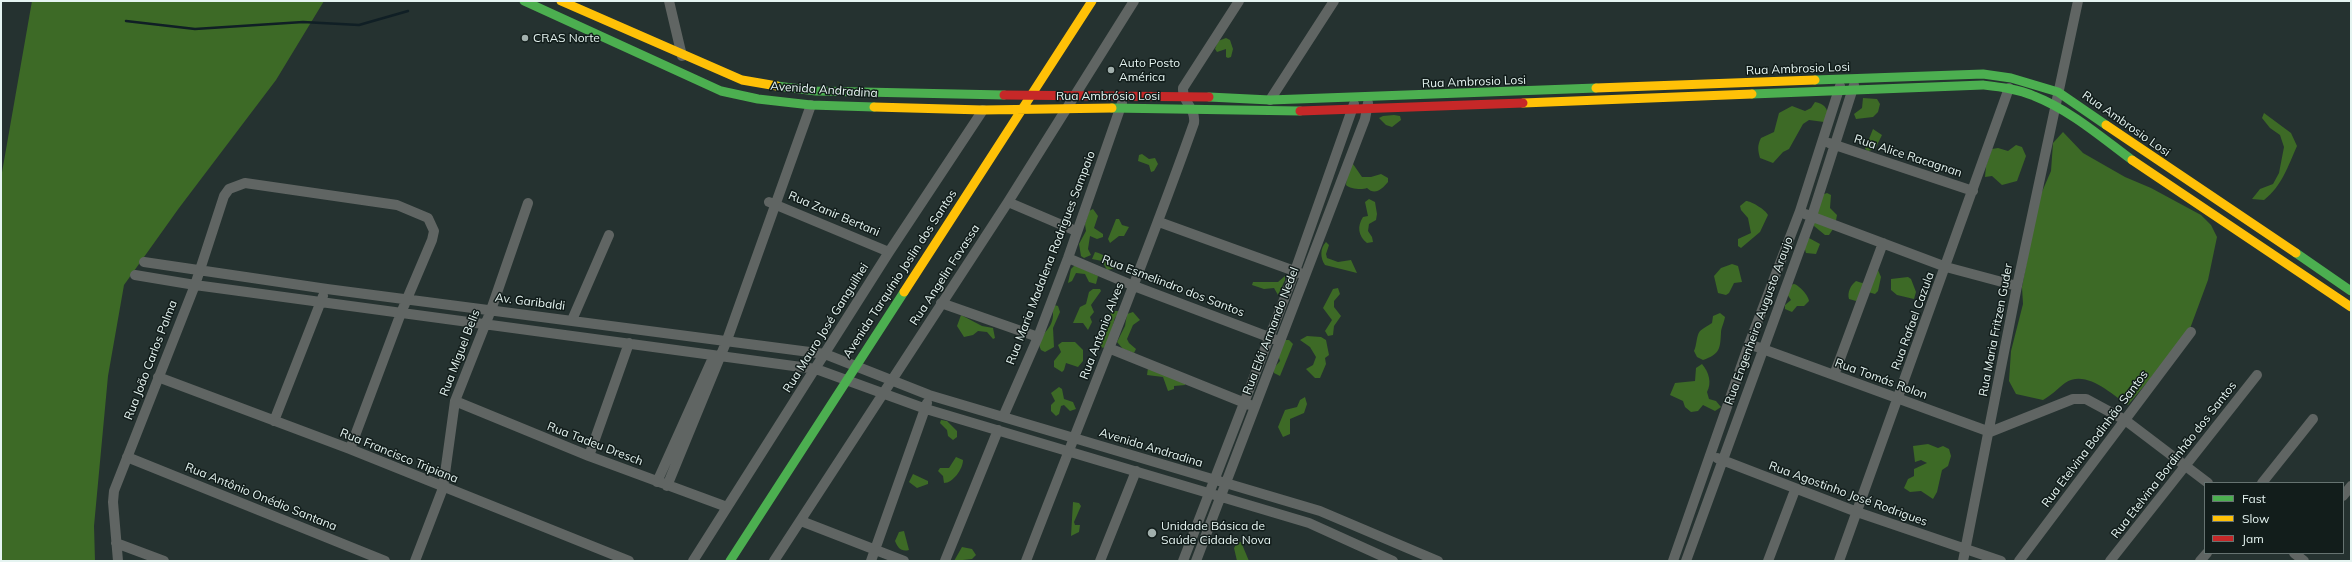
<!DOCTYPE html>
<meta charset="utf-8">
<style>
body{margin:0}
#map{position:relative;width:2352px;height:562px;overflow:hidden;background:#253230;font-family:Mulish,sans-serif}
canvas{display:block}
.frame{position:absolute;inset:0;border:2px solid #e5f4f1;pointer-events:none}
.legend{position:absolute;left:2204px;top:482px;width:140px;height:72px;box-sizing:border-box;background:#121d1b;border:1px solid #667371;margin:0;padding:5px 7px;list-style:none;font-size:12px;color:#e5f4f1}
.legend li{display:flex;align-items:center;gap:8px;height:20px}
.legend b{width:20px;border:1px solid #667371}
</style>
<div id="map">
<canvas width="2352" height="562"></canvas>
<div class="frame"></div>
<ul class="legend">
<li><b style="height:5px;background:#4caf50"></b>Fast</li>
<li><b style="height:5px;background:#ffc107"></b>Slow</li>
<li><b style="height:5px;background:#c62828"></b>Jam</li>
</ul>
</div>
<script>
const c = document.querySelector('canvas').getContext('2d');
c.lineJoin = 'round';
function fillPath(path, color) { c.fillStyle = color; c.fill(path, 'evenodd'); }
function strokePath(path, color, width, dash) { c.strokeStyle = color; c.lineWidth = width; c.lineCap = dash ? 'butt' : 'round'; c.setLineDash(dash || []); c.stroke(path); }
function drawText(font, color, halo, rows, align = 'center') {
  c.font = font + ' Mulish,sans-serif'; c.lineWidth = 3; c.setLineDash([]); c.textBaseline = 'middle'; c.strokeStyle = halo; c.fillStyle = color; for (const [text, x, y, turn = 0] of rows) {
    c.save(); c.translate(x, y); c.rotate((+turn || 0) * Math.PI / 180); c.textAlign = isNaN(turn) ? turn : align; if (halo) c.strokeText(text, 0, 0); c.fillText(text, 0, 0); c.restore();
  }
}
const forest = new Path2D(`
 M 32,1 L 324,1 L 276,80 L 179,208 L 124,285 L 108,376 L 94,526 L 95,561 L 1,561 L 1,178 Z
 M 1226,38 L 1230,40 L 1233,49 L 1231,57 L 1228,58 L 1226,57 L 1226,49 L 1217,52 L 1215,49 L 1218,41 Z
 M 1863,98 L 1877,99 L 1880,104 L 1878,112 L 1873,117 L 1856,119 L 1854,114 L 1862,108 Z
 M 1815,102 C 1824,104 1827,107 1829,117 L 1824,122 L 1809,120 L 1803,124 L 1789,149 L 1783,152 L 1773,163 L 1760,158 C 1758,150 1757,146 1761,138 L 1774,132 L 1779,113 L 1792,106 L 1805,111 L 1811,108 Z
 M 2264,113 L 2291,133 L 2297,146 C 2288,166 2282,186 2264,200 L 2252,199 L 2260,189 L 2273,184 L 2279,173 L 2284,147 L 2280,135 L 2270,128 L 2262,118 Z
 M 1394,115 L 1400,116 L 1401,120 L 1392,127 L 1386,125 L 1379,118 L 1383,116 Z
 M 1873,129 L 1882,135 L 1875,149 L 1868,151 L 1865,149 Z
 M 2063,132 L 2083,153 L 2125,177 L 2151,188 L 2201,215 L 2211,225 L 2217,237 L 2208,280 L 2188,334 L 2128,405 C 2111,394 2086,369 2065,383 C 2057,389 2052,395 2043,400 L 2016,394 L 2009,381 L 2011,351 L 2023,304 L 2022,287 L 2038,201 L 2051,171 L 2053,143 Z
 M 2016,145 L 2022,147 L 2026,156 L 2017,181 L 2002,185 L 1992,176 L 1985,177 L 1986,166 L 1992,149 L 1998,148 L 2008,151 Z
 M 1142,154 L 1149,159 L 1155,158 L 1158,164 L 1154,171 L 1151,172 L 1149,165 L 1138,161 L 1139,155 Z
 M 1348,164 L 1353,164 L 1362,177 L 1371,177 L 1381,174 L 1388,178 L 1388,182 C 1382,189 1375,196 1367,188 C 1362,190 1350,189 1346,185 Z
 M 1827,193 L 1831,195 L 1830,208 L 1837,215 L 1835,226 L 1829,235 L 1825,235 L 1814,226 L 1813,223 L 1822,195 Z
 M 1369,199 L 1375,202 L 1377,214 L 1376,220 L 1369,224 L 1368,231 L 1372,237 L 1373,242 L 1367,243 C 1358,236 1357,226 1363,217 L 1368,216 L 1365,202 Z
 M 1746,201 C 1751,201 1766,210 1768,215 L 1760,232 L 1741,248 L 1738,246 L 1738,239 L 1751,233 L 1748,218 L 1741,210 L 1740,206 Z
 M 1093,209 L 1098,216 L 1094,228 L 1103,234 L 1103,237 L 1097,239 L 1090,236 L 1088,249 L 1091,255 L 1084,258 L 1081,256 L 1079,244 L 1086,231 L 1085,224 L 1089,211 Z
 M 1116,219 L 1119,219 L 1122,225 L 1129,227 L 1124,236 L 1119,236 L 1110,243 L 1108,239 Z
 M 1809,238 L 1820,244 L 1816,254 L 1806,253 L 1804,246 Z
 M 1326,242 L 1329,245 L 1326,254 L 1327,258 L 1338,262 L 1351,260 L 1357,273 L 1325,265 C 1320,258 1320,248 1326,242 Z
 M 1095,252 C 1102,253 1114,261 1116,268 L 1107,270 L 1102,261 L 1092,259 Z
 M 1732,264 L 1738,266 L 1742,282 L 1734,283 L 1729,293 L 1726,295 L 1718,293 L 1714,276 L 1721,268 Z
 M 1075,265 L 1098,276 L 1096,284 L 1089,282 L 1085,274 L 1076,273 L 1072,281 L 1068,283 L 1071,269 Z
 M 1878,270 L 1881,277 L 1878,291 L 1875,294 L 1868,292 L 1856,301 L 1849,299 C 1847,292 1851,285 1856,281 L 1862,283 L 1867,281 Z
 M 1285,276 L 1285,280 L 1278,295 L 1274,288 L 1264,289 L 1252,285 L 1253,282 L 1278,282 Z
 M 1908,277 L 1911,279 L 1916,292 L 1914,299 L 1897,295 L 1891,290 L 1891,279 Z
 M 1794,284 C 1799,285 1809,296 1809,301 L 1804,306 L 1797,306 L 1792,312 L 1785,309 L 1785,305 L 1791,300 L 1787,294 L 1791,285 Z
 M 1338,288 L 1340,294 L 1334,301 L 1334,307 L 1341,316 L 1334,326 L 1333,335 L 1328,336 L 1325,331 L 1332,320 L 1323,308 L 1333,289 Z
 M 1093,289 L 1100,289 L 1101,291 L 1091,305 L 1094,312 L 1090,317 L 1092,322 L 1088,330 L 1083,323 L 1073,323 L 1080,307 L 1086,304 L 1089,292 Z
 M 1054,305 L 1058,306 L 1060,312 L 1053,328 L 1054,347 L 1045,352 L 1041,350 C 1035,338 1049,332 1052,321 C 1054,315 1052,310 1054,305 Z
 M 1114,311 L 1118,311 L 1119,314 L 1115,318 L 1107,346 L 1103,348 L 1100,346 L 1100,343 L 1111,313 Z
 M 1133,312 L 1140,320 L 1133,325 L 1127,339 L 1129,343 L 1136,349 L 1134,353 L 1123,349 L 1117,342 L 1125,326 L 1127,314 Z
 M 1720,313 L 1725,317 C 1724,323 1721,328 1721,333 C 1720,349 1720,354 1703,360 L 1697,357 L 1694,351 C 1697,345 1696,336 1700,331 C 1703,328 1708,326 1712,323 L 1713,316 Z
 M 961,315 L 982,326 L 993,328 L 995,338 L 993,339 L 987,332 L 978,331 L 973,335 L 964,337 L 957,326 Z
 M 1307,336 L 1321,337 L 1326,340 L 1329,355 L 1325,358 L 1326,364 L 1320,378 L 1315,378 L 1306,369 L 1313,365 L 1316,357 L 1310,347 L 1300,340 Z
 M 1283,340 L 1289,340 L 1293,344 L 1280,376 L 1274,373 L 1273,369 L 1280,361 L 1278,355 Z
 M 1062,342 L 1075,342 L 1083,350 L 1083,361 L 1078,367 L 1066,363 L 1064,370 L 1062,372 L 1054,367 L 1054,361 L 1061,352 L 1058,345 Z
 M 1702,364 C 1709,372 1712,383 1707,392 L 1709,399 L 1716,401 L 1721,407 L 1715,411 L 1703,405 L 1698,411 L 1691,412 L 1685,407 L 1683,401 L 1670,395 L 1675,383 L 1695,381 L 1696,368 Z
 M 1148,368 L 1185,383 L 1185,385 L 1174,386 L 1174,389 L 1168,391 L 1163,377 L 1147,375 Z
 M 1059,387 L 1062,389 L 1064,399 L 1073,402 L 1076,409 L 1070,411 L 1064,405 L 1061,406 L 1059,414 L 1056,416 L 1051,411 L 1051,405 L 1055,401 L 1051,393 Z
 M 1305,397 L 1307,404 L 1304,413 L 1290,419 L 1290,434 L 1283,437 L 1278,427 L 1285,410 L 1297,407 L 1300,400 Z
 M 941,420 L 947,421 L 957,431 L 957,437 L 953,440 L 948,436 L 947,430 L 940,423 Z
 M 1928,444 L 1938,448 L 1943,446 L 1949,449 L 1951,456 L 1948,466 L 1942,470 L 1937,492 L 1933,499 L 1921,491 L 1910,492 L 1904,488 L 1908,479 L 1914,476 L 1914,469 L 1927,463 L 1921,460 L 1915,462 L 1913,446 Z
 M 956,457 L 963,460 C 963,469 953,483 944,483 L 943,476 L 938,471 L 940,468 L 949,468 Z
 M 913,474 L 928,481 L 928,484 L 917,488 L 909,482 Z
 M 1073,502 L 1079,503 L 1081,506 L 1074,522 L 1075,525 L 1080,525 L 1079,532 L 1071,536 Z
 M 904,531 L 909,550 C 901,552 898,548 895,541 L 899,532 Z
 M 1241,542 L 1249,561 L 1237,561 L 1234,548 L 1237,543 Z
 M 962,547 L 972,549 L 976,555 L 972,559 L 954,561 Z`);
const stream = new Path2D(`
 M 126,21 L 195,29 L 303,22 L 359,25 L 408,11`);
const street = new Path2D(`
 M 669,1 L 682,56
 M 1270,100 L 1334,1
 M 1829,143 L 1973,191
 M 769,202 L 889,252
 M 1008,202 L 1076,231
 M 1805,214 L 1946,267 L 2017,286
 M 1159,222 L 1300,273
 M 1068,258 L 1134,286 L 1274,339
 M 144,262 L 327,289 L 825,354 L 929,395 L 1320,511 L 1438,561
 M 135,275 L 195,285 L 816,369 L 926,409 L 1309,523 L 1393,561
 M 941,303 L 1038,337
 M 572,320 L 609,235
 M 1749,344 L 1990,432 L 2073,399 L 2086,399 L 2125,420 L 2208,483
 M 1111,349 L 1250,405
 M 1834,375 L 1883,243
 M 158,377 L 350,449 L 629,561
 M 455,401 L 589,456 L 727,507
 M 1003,417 L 1038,337 L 1068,258 L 1122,103
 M 274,421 L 323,296
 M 589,456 L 629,343
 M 127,457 L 385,561
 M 1717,458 L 1857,512 L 2001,561
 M 657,482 L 711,362
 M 2262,483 L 2313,419
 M 667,486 L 727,340 L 811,105
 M 2343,496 L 2351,486
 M 801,521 L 904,561
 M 116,543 L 164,561
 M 2294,553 L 2304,561
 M 118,561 L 113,502 L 114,491 L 195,285 L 224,196 L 229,189 L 245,183 L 397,205 L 428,218 L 434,231 L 432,240 L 401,313 L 350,449
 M 415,561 L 443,488 L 455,401 L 491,310 L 528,203
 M 693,561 L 889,252 L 983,110
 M 774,561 L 1008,202 L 1134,1
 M 871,561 L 927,403
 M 945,561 L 998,430
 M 1026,561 C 1082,415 1142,270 1194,123 C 1196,108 1182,102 1183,88 L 1239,1
 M 1100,561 L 1136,471
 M 1183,561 L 1295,271 L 1354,104
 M 1196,561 L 1365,119 L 1368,103
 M 1673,561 L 1749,344 L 1800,211 L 1840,86
 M 1686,561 L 1812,216 L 1854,85
 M 1768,561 L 1795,490
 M 1839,561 L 2009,88
 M 1963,561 L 2017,286 L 2078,1
 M 2019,561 L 2191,332
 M 2110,561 L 2257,375
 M 2200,561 L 2207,553`);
const fast = new Path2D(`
 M 524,1 L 721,91 L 758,99 L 811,105 L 874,107
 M 1815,80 L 1983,74 L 2011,78 L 2058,92 L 2106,125
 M 777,86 L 816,91 L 1004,95
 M 1752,94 L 1983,85 C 2000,87 2018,89 2034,96 C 2070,110 2101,137 2132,160
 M 1209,97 L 1270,100 L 1596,88
 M 1112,108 L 1300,111
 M 2296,253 L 2351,291
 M 730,561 L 904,292`);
const slow = new Path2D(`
 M 561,1 L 742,80 L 777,86
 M 1596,88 L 1815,80
 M 1523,103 L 1752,94
 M 874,107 L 983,110 L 1112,108
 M 2106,125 L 2296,253
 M 2132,160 L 2351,307
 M 904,292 L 1092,1`);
const jam = new Path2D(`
 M 1004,95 L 1209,97
 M 1300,111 L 1523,103`);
const markers = [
 [525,38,4,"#a2b0ad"],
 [1111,70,4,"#a2b0ad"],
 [1152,533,5,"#a2b0ad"]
];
const poiNames = [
 ["CRAS Norte",533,38],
 ["Auto Posto",1119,63],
 ["América",1119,77],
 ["Unidade Básica de",1161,526],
 ["Saúde Cidade Nova",1161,540]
];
const streetNames = [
 ["Rua Ambrosio Losi",1798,69,-2],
 ["Rua Ambrosio Losi",1474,82,-2],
 ["Avenida Andradina",824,90,4],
 ["Rua Ambrósio Losi",1108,96],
 ["Rua Ambrosio Losi",2126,124,35],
 ["Rua Alice Racagnan",1908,156,18],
 ["Rua Zanir Bertani",834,214,23],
 ["Rua Maria Madalena Rodrigues Sampaio",1051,258,-69],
 ["Avenida Tarquínio Joslin dos Santos",900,274,-57],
 ["Rua Angelin Favassa",945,275,-57],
 ["Rua Esmelindro dos Santos",1173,286,21],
 ["Av. Garibaldi",530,302,7],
 ["Rua Engenheiro Augusto Araujo",1759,321,-70],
 ["Rua Rafael Cazula",1913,321,-70],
 ["Rua Mauro José Ganguilhei",826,328,-58],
 ["Rua Maria Fritzen Guder",1996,330,-79],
 ["Rua Antonio Alves",1102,331,-69],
 ["Rua Elói Armando Nedel",1271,331,-69],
 ["Rua Miguel Belis",460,353,-69],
 ["Rua João Carlos Palma",151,360,-69],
 ["Rua Tomás Rolon",1881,379,20],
 ["Rua Etelvina Bodinhão Santos",2095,439,-53],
 ["Rua Tadeu Dresch",595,444,21],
 ["Avenida Andradina",1151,448,17],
 ["Rua Francisco Tripiana",399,456,22],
 ["Rua Etelvina Bordinhão dos Santos",2174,460,-52],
 ["Rua Agostinho José Rodrigues",1848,494,20],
 ["Rua Antônio Onédio Santana",261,497,22]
];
fillPath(forest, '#3d6a26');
strokePath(stream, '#101f25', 2.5);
strokePath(street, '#606563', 10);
strokePath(fast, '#4caf50', 9);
strokePath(slow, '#ffc107', 9);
strokePath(jam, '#c62828', 9);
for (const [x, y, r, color] of markers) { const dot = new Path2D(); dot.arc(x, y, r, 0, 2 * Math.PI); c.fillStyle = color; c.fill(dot); strokePath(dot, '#121d1b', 1.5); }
drawText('12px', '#e5f4f1', '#121d1b', poiNames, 'left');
drawText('12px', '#e5f4f1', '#121d1b', streetNames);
</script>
